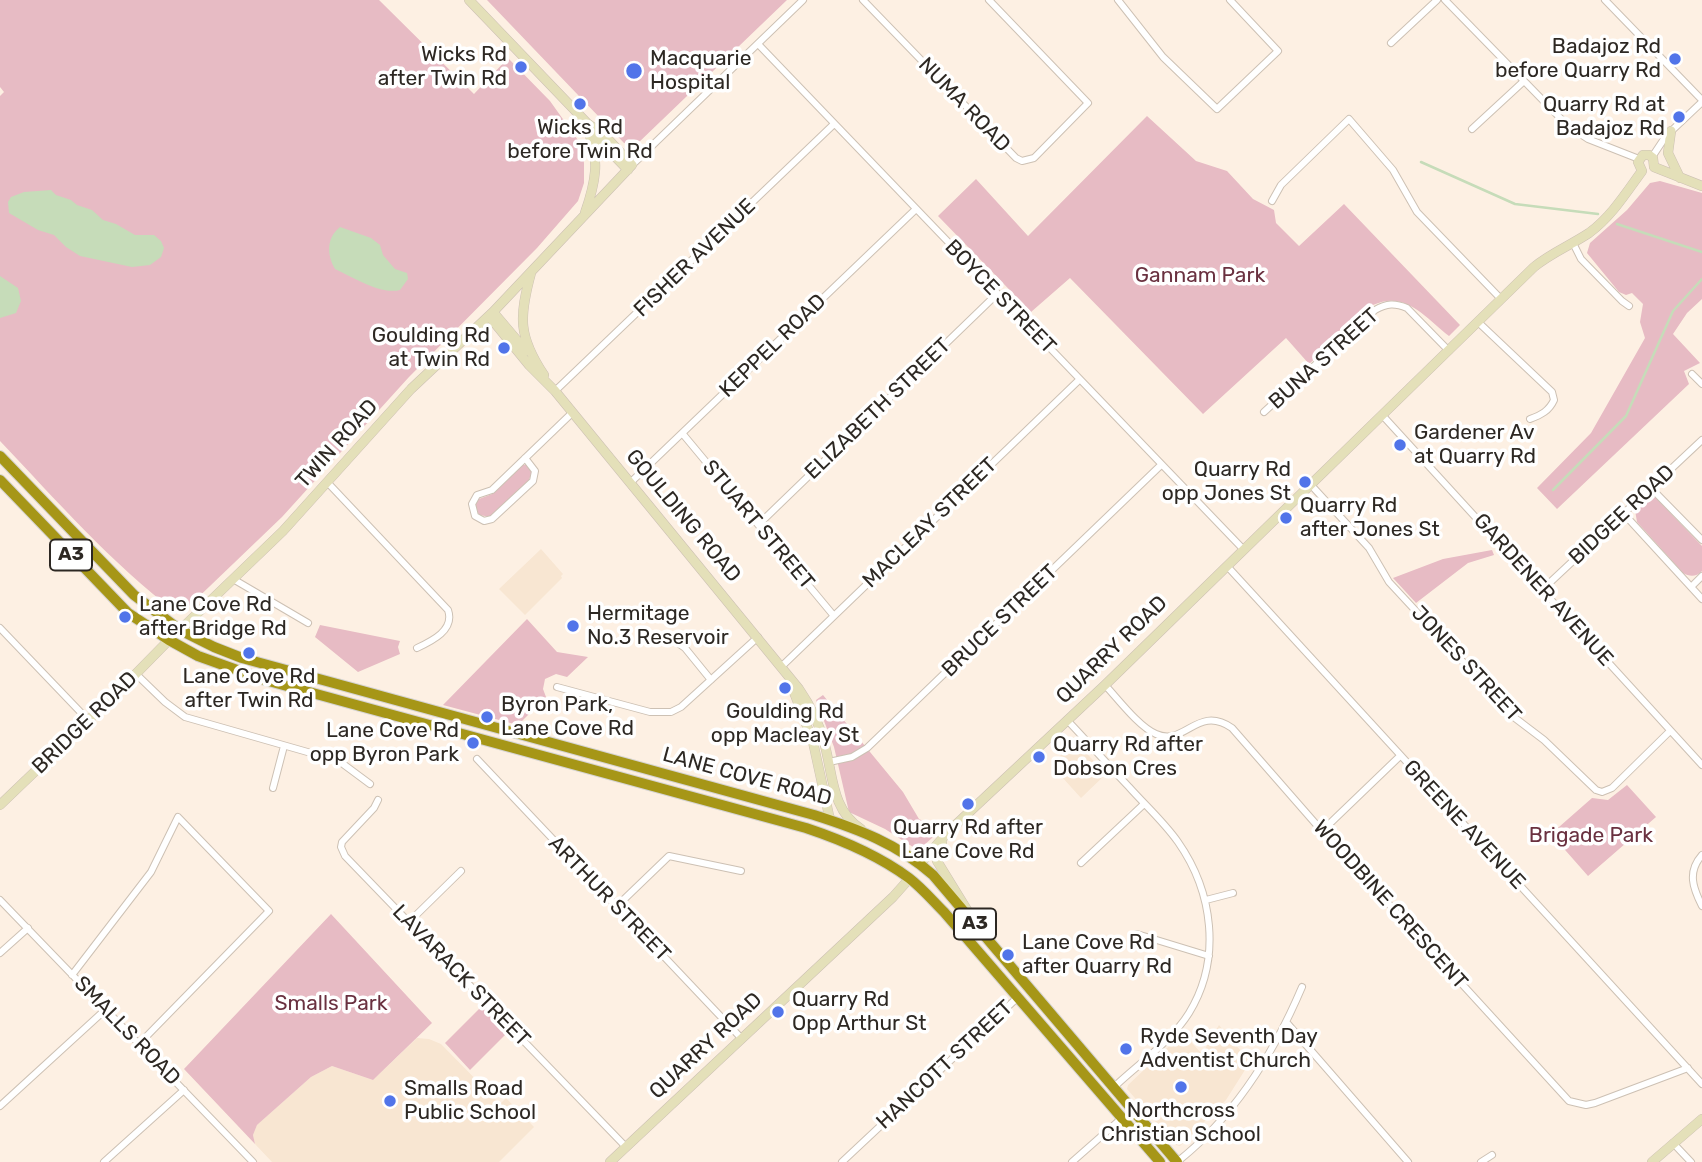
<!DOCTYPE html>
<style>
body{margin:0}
canvas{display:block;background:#fdf0e3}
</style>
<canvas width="1702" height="1162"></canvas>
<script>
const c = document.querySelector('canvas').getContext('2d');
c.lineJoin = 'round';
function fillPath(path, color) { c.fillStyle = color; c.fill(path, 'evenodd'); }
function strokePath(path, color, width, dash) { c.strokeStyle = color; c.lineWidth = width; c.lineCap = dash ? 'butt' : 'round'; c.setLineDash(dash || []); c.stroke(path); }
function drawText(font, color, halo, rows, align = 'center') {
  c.font = font + ' Rubik,sans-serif'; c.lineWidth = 7; c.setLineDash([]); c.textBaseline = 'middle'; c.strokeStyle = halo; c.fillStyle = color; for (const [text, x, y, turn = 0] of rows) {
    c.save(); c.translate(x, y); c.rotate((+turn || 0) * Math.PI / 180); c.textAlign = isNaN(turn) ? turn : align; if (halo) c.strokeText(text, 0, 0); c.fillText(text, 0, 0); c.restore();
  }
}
const built = new Path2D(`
 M 541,549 L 563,574 L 561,576 L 562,578 L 525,615 L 499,589 Z
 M 1075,741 L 1106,774 L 1081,798 L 1051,765 Z
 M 1219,1025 L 1250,1062 L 1226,1100 L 1180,1146 L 1176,1145 L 1127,1089 L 1128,1085 L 1183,1033 L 1202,1054 Z
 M 417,1038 L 429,1039 L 441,1044 L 500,1104 L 506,1098 L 534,1127 L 499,1162 L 272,1162 L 255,1144 L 253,1135 L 257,1125 L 311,1077 L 332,1066 L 373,1080 Z`);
const green = new Path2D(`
 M 0,0 L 379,0 L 474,94 L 508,58 L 550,101 L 580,143 L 584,163 L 584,183 L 578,201 L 537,248 L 409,377 L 282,517 L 186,609 L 177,613 C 111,563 57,501 0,441 L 0,96 L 4,92 L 0,87 Z
 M 487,0 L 787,0 L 636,145 L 624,143 Z
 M 1147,116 L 1196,161 L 1227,171 L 1253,199 L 1274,210 L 1276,223 L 1299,246 L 1344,204 L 1460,325 L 1449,336 C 1425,317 1405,290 1373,305 L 1309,364 L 1286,338 L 1203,414 L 1070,278 L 1031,312 L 938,216 L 976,179 L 1028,236 Z
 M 1660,181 L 1702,193 L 1702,299 L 1687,313 L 1673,334 L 1700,363 L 1684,371 L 1689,384 L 1557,509 L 1537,488 L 1591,433 L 1645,338 L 1640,322 L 1643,304 L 1632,293 L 1626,295 L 1619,292 L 1587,253 L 1590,243 L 1627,210 L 1650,183 Z
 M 522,465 L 526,465 L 532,471 L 529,480 L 491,517 L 479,515 L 475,505 L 479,499 L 492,494 Z
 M 1650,497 L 1656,498 L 1702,546 L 1702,571 C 1696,577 1690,577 1683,573 L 1637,522 L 1635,510 Z
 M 1492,550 L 1494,555 L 1468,563 L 1416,603 L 1393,578 L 1443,559 Z
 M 527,619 L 557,652 L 588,657 L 567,677 L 556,674 L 545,679 L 543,689 L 546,697 L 518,725 L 443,705 Z
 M 320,625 L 400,641 L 398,647 L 400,654 L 358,672 L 315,637 Z
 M 823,695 L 903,792 L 919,819 L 929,824 L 939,823 L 941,830 L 923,846 L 913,847 L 885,829 L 849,812 L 834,747 L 816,700 Z
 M 1627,785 L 1656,817 L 1588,876 L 1551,834 L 1592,798 L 1608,800 Z
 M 331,914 L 432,1023 L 373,1080 L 332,1066 L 311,1077 L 257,1125 L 253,1135 L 255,1144 L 184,1069 Z
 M 484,1004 L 509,1031 L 470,1070 L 445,1043 Z`);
const water = new Path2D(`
 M 51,190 L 56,195 L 71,200 L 77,205 L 92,210 L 103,220 L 116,224 L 135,235 L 154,235 L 161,241 L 164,248 L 161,257 L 150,265 L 132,267 L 80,256 L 66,247 L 54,235 L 38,230 L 9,213 L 8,202 L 11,197 L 24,192 Z
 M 340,227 L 371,238 L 380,245 L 383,255 L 395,269 L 407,273 L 408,279 L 400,290 C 380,295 353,277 335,269 C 327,255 326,238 340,227 Z
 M 0,276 L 18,288 L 21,301 L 16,313 L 0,318 Z`);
const stream = new Path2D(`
 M 1421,162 L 1515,204 L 1598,214
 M 1617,224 L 1702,252
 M 1553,490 L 1626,416 L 1673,311 L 1702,279`);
const street = new Path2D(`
 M 863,0 L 1016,158 L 1022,161 L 1034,158 L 1088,103 L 989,0
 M 1118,0 L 1163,57 L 1217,109 L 1278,51 L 1230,0
 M 1445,0 L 1568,126 L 1588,139 L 1639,159
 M 1605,0 L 1702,100
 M 1391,43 L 1437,0
 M 758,44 L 1244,550
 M 1472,129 L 1524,81
 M 1652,157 L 1666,136 L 1702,102
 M 632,165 L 803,0
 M 1272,201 L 1281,185 L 1349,119 L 1393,170 L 1417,212 L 1501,299
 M 1573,243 L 1581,259 L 1622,301 L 1629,306
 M 1478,322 L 1552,392 L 1554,400 C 1549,411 1541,415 1530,419
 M 1692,374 L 1702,384
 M 555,391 L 834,124
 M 1264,412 L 1375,310 C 1387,303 1395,303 1407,308 L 1449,351
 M 1383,416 L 1702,765
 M 682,433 L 834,616
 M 525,458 L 535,471 L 533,481 L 492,519 L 484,521 L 475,516 L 472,504 L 477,495 L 492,490 L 572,413
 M 328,483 L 448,610 C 455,630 432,641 417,648
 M 630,483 L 916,209
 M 1311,485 L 1369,548 L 1389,582 L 1515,718 L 1544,740 L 1596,790 L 1602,792 L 1612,788 L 1670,731
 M 1651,488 L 1702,540
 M 1624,514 L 1702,599
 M 759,524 L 997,294
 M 1227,566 L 1702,1084
 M 233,579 L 308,623
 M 1691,587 L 1702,576
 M 1543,589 L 1702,440
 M 0,628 L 89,721
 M 669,637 L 685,648 L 711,680
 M 782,666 L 1079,380
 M 136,674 L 165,702 L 185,717 L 339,761 L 370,784
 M 1105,685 C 1118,699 1139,727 1156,734 C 1185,747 1197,704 1232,728 L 1322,831 L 1569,1101 L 1586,1105 L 1595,1103 L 1688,1068
 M 557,687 L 650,712 L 671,712 L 681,707 L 758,637
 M 1067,720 C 1088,742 1108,765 1129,787 C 1145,805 1164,822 1178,842 C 1213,892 1222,959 1189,1013 C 1171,1042 1138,1064 1113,1088
 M 477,759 L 742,1039
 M 829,762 L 852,757 L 867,748 L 1161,465
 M 273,788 L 284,746
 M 378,800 L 374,808 L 342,842 L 341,847 L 345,856 L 626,1147
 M 1322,831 L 1400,756
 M 1702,855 C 1687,872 1693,888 1702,906
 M 1081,863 L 1144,804
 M 0,900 L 253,1162
 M 1206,900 L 1233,893
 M 616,907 L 669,856 L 741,871
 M 409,922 L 461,871
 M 1137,934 L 1209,956
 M 0,953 L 28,928
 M 72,975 L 151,872 L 178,817 L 269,911 L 139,1044
 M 1287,1023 L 1408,1162
 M 0,1106 L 105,1010
 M 1673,1143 L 1691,1162
 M 104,1162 L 184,1090
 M 842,1162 L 1017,998
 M 1072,1162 L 1122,1118
 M 1177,1162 C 1234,1117 1274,1053 1302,987
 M 1481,1162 L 1492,1155`);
const secondary = new Path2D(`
 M 469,0 L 587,123 L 601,142 L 628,170
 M 1671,131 L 1668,153 L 1680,178
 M 1654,167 L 1702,186
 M 1642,171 L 1638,162 L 1643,155 L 1649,155 L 1653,158 L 1654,167
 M 585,213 C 595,184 601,159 587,129
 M 531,273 C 519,317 518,336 544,375
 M 493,312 L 526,351
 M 489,316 L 529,365 L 555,391 L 799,689 C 810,705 819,723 824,742 C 833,773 831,810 861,829
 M 180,630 L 283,531 L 411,389 L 493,312 L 632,165 L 606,137 L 587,123
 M 792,687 L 813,742 L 830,820
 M 0,805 L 118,692 L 169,640
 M 942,843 L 937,851 L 937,861 L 969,913
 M 920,864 L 948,832 L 1105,685 L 1534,267 C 1551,253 1571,245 1589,233 C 1611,217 1626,193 1642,171
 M 610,1162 L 893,897 L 909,879
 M 1652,1162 L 1702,1119`);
const highway = new Path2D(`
 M 0,456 L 134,595 L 180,630 L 214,647 L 242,658 L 330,682 L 814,815 C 858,829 898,844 933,875 L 1177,1162
 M 0,480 L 128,613 L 169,640 L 198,656 L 265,680 L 806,828 C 842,840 878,855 909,878 C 922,888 933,901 944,912 L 1160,1162`);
const markers = [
 [1675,59,7,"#5174e9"],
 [521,67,7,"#5174e9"],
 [634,71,9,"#5174e9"],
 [580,104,7,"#5174e9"],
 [1679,117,7,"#5174e9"],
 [504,348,7,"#5174e9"],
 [1400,445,7,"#5174e9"],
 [1305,482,7,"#5174e9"],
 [1286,518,7,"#5174e9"],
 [125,617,7,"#5174e9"],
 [573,626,7,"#5174e9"],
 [249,653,7,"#5174e9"],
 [785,688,7,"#5174e9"],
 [487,717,7,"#5174e9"],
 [473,743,7,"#5174e9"],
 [1039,757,7,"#5174e9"],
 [968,804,7,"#5174e9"],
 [1008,955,7,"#5174e9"],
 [778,1012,7,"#5174e9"],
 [1126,1049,7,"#5174e9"],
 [1181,1087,7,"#5174e9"],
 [390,1101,7,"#5174e9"]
];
const shields = [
 [71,555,42],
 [975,924,42]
];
const shieldNames = [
 ["A3",71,555],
 ["A3",975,924]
];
const poiNames = [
 ["Badajoz Rd",1661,47,"right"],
 ["before Quarry Rd",1661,71,"right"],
 ["Wicks Rd",507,55,"right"],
 ["after Twin Rd",507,79,"right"],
 ["Macquarie",650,59],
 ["Hospital",650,83],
 ["Quarry Rd at",1665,105,"right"],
 ["Badajoz Rd",1665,129,"right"],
 ["Wicks Rd",580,128,"center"],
 ["before Twin Rd",580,152,"center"],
 ["Goulding Rd",490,336,"right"],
 ["at Twin Rd",490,360,"right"],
 ["Gardener Av",1414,433],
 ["at Quarry Rd",1414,457],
 ["Quarry Rd",1291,470,"right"],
 ["opp Jones St",1291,494,"right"],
 ["Quarry Rd",1300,506],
 ["after Jones St",1300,530],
 ["Lane Cove Rd",139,605],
 ["after Bridge Rd",139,629],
 ["Hermitage",587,614],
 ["No.3 Reservoir",587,638],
 ["Lane Cove Rd",249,677,"center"],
 ["after Twin Rd",249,701,"center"],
 ["Byron Park,",501,705],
 ["Lane Cove Rd",501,729],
 ["Goulding Rd",785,712,"center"],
 ["opp Macleay St",785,736,"center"],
 ["Lane Cove Rd",459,731,"right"],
 ["opp Byron Park",459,755,"right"],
 ["Quarry Rd after",1053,745],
 ["Dobson Cres",1053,769],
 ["Quarry Rd after",968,828,"center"],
 ["Lane Cove Rd",968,852,"center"],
 ["Lane Cove Rd",1022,943],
 ["after Quarry Rd",1022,967],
 ["Quarry Rd",792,1000],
 ["Opp Arthur St",792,1024],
 ["Ryde Seventh Day",1140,1037],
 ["Adventist Church",1140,1061],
 ["Smalls Road",404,1089],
 ["Public School",404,1113],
 ["Northcross",1181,1111,"center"],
 ["Christian School",1181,1135,"center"]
];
const streetNames = [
 ["NUMA ROAD",964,105,46],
 ["FISHER AVENUE",695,258,-44],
 ["BOYCE STREET",1000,297,46],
 ["KEPPEL ROAD",773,346,-44],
 ["BUNA STREET",1324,359,-42],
 ["ELIZABETH STREET",878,409,-44],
 ["TWIN ROAD",337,444,-48],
 ["BIDGEE ROAD",1622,515,-43],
 ["GOULDING ROAD",683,516,50],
 ["MACLEAY STREET",930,523,-44],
 ["STUART STREET",758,525,50],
 ["GARDENER AVENUE",1543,590,48],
 ["BRUCE STREET",1000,621,-44],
 ["QUARRY ROAD",1112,650,-44],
 ["JONES STREET",1466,664,47],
 ["BRIDGE ROAD",85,723,-44],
 ["LANE COVE ROAD",747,777,15],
 ["GREENE AVENUE",1464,825,47],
 ["ARTHUR STREET",609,899,46],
 ["WOODBINE CRESCENT",1390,905,48],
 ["LAVARACK STREET",461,976,46],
 ["SMALLS ROAD",127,1031,46],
 ["QUARRY ROAD",706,1046,-43],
 ["HANCOTT STREET",945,1065,-43]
];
const parkNames = [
 ["Gannam Park",1200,276],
 ["Brigade Park",1591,836],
 ["Smalls Park",331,1004]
];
fillPath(built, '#f8e6d2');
fillPath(green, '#e7bbc4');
fillPath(water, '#c6dcb9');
strokePath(stream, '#c6dcb9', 2.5);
strokePath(street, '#cdc1b4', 8);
strokePath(secondary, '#cdc1b4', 10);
strokePath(highway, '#d5d4d3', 12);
strokePath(street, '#fff', 6);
strokePath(secondary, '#e4e0b9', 9);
strokePath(highway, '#a69617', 10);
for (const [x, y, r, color] of markers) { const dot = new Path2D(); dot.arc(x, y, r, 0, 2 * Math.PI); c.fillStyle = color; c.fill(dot); strokePath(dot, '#fff', 2.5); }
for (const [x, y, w] of shields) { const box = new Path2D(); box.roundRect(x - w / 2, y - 15.5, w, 31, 5); c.fillStyle = '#fff'; c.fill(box); strokePath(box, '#2d2823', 2); }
drawText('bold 19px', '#2d2823', null, shieldNames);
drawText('21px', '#2d2823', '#fff', poiNames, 'left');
drawText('21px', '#2d2823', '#fff', streetNames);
drawText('21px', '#6a3140', '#fff', parkNames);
</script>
